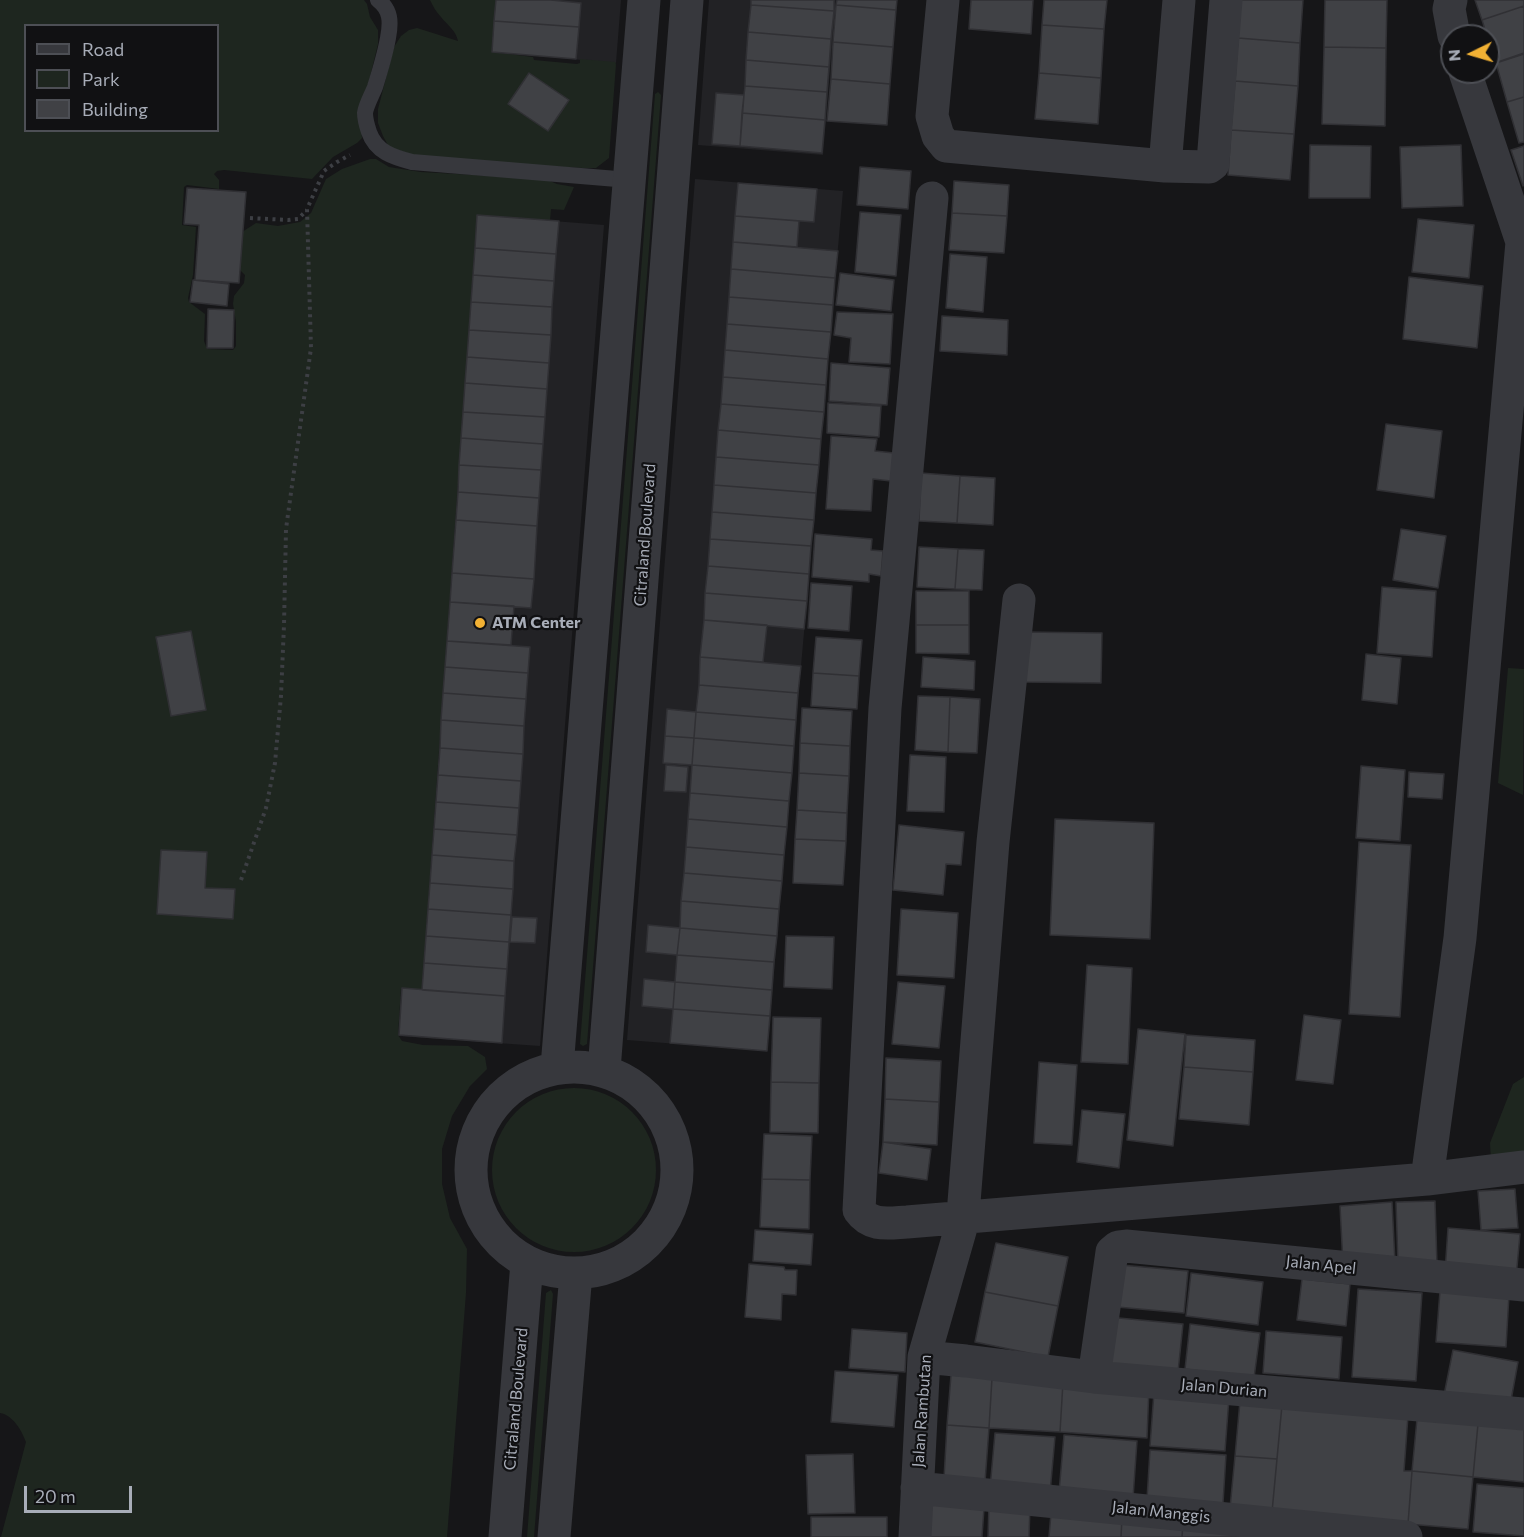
<!DOCTYPE html>
<style>
body{margin:0}
#map{position:relative;width:1524px;height:1537px;overflow:hidden;background:#161618;font-family:Commissioner,sans-serif}
canvas{display:block}
.legend{position:absolute;left:24px;top:24px;width:195px;height:108px;box-sizing:border-box;background:#111113;border:2px solid #4d4f55;margin:0;padding:8px 10px;list-style:none;font-size:18px;color:#a8adb8}
.legend li{display:flex;align-items:center;gap:12px;height:30px}
.legend b{width:30px;border:2px solid #4d4f55}
.north{position:absolute;left:1440px;top:24px;width:60px;height:60px;box-sizing:border-box;background:#111113;border:2px solid #4d4f55;border-radius:50%;rotate:265deg;font-size:16px;font-weight:700;line-height:24px;text-align:center;color:#a8adb8}
.north::after{content:'';display:block;margin:auto;width:21px;height:27px;background:#f2b134;clip-path:polygon(50% 0,100% 100%,50% 72%,0 100%)}
.scale{position:absolute;left:24px;top:1486px;width:108px;height:27px;box-sizing:border-box;border:3px solid #a8adb8;border-top:0;padding-left:8px;font-size:18px;line-height:21px;white-space:nowrap;color:#a8adb8;-webkit-text-stroke:4px #111113;paint-order:stroke}
</style>
<div id="map">
<canvas width="1524" height="1537"></canvas>
<ul class="legend">
<li><b style="height:8px;background:#37383d"></b>Road</li>
<li><b style="height:16px;background:#1e261f"></b>Park</li>
<li><b style="height:16px;background:#404145"></b>Building</li>
</ul>
<div class="north">N</div>
<div class="scale">20 m</div>
</div>
<script>
const c = document.querySelector('canvas').getContext('2d');
c.lineJoin = 'round';
function fillPath(path, color) { c.fillStyle = color; c.fill(path, 'evenodd'); }
function strokePath(path, color, width, dash) { c.strokeStyle = color; c.lineWidth = width; c.lineCap = dash ? 'butt' : 'round'; c.setLineDash(dash || []); c.stroke(path); }
function drawText(font, color, halo, rows, align = 'center') {
  c.font = font + ' Commissioner,sans-serif'; c.lineWidth = 4.5; c.setLineDash([]); c.textBaseline = 'middle'; c.strokeStyle = halo; c.fillStyle = color; for (const [text, x, y, turn = 0] of rows) {
    c.save(); c.translate(x, y); c.rotate((+turn || 0) * Math.PI / 180); c.textAlign = isNaN(turn) ? turn : align; if (halo) c.strokeText(text, 0, 0); c.fillText(text, 0, 0); c.restore();
  }
}
const built = new Path2D(`
 M 496,0 L 621,0 L 616,63 L 492,52 Z
 M 709,0 L 836,0 L 823,155 L 698,145 Z
 M 695,179 L 843,191 L 767,1051 L 627,1040 Z
 M 477,215 L 604,225 L 540,1046 L 398,1036 L 401,988 L 422,989 Z`);
const green = new Path2D(`
 M 0,0 L 364,0 L 367,4 L 370,17 L 378,30 L 378,44 L 360,118 L 362,138 L 357,143 L 333,157 L 312,179 L 224,170 L 217,171 L 214,174 L 219,180 L 219,189 L 187,185 L 184,187 L 182,225 L 196,227 L 193,275 L 188,298 L 189,302 L 205,314 L 204,341 L 207,349 L 233,350 L 236,346 L 236,322 L 233,304 L 234,296 L 244,283 L 245,275 L 233,263 L 239,234 L 256,223 L 278,226 L 300,222 L 311,213 L 326,179 L 342,169 L 370,159 L 376,159 L 389,167 L 421,172 L 545,179 L 557,184 L 574,187 L 564,210 L 551,209 L 550,220 L 477,216 L 422,990 L 401,989 L 398,1035 L 402,1041 L 423,1045 L 468,1046 L 485,1057 L 487,1069 L 470,1086 L 452,1116 L 442,1149 L 442,1184 L 450,1218 L 467,1249 L 466,1293 L 447,1537 L 1,1537 L 26,1442 C 22,1431 13,1415 0,1413 ZM 26,26 L 218,26 L 218,130 L 26,130 Z
 M 430,0 L 496,0 L 492,52 L 533,57 L 534,60 L 577,64 L 580,63 L 580,59 L 615,62 L 616,64 L 609,158 L 596,168 L 582,168 L 425,159 L 389,147 L 383,136 L 378,123 L 378,109 L 394,47 L 401,36 L 409,30 L 417,28 L 458,41 C 456,30 447,25 441,17 C 436,12 433,6 430,0 Z
 M 658,92 L 661,95 L 587,1044 L 583,1046 L 580,1044 L 655,94 Z
 M 1508,668 L 1524,669 L 1523,795 L 1498,783 Z
 M 1524,1077 L 1524,1157 L 1491,1161 L 1490,1143 L 1513,1084 Z
 M492 1170a82 82 0 1 1 164 0a82 82 0 1 1-164 0Z
 M 551,1290 L 553,1294 L 534,1537 L 527,1537 L 546,1293 Z`);
const building = new Path2D(`
 M 496,0 L 551,0 L 581,3 L 579,27 L 494,21 Z
 M 751,0 L 834,0 L 834,11 L 751,5 Z
 M 837,0 L 897,0 L 896,10 L 836,5 Z
 M 971,0 L 1033,0 L 1031,34 L 969,29 Z
 M 1044,0 L 1107,0 L 1104,29 L 1042,25 Z
 M 1241,0 L 1303,0 L 1300,43 L 1238,38 Z
 M 1325,0 L 1387,0 L 1386,48 L 1324,47 Z
 M 1475,0 L 1524,0 L 1524,6 L 1482,20 Z
 M 751,5 L 834,11 L 831,39 L 748,32 Z
 M 836,5 L 896,10 L 893,47 L 833,42 Z
 M 1524,6 L 1524,53 L 1495,63 L 1488,40 L 1488,36 L 1487,36 L 1482,20 Z
 M 494,21 L 579,27 L 576,59 L 492,52 Z
 M 1042,25 L 1104,29 L 1101,78 L 1039,73 Z
 M 748,32 L 831,39 L 829,67 L 746,60 Z
 M 1238,38 L 1300,43 L 1298,86 L 1235,81 Z
 M 833,42 L 893,47 L 890,84 L 831,79 Z
 M 1324,47 L 1386,48 L 1385,126 L 1322,124 Z
 M 1524,54 L 1524,97 L 1507,102 L 1496,63 Z
 M 746,60 L 829,67 L 827,92 L 745,86 Z
 M 529,73 L 569,100 L 548,131 L 508,104 Z
 M 1039,73 L 1101,78 L 1098,124 L 1035,119 Z
 M 831,79 L 890,84 L 887,125 L 827,121 Z
 M 1235,81 L 1298,86 L 1294,134 L 1231,130 Z
 M 745,86 L 827,92 L 825,120 L 742,113 Z
 M 716,93 L 744,95 L 740,146 L 712,144 Z
 M 1524,97 L 1524,142 L 1519,143 L 1507,102 Z
 M 742,113 L 825,120 L 822,153 L 740,146 Z
 M 1231,130 L 1294,134 L 1290,180 L 1228,175 Z
 M 1310,145 L 1371,146 L 1370,198 L 1309,198 Z
 M 1461,145 L 1463,206 L 1402,208 L 1400,147 Z
 M 1524,146 L 1524,185 L 1523,186 L 1511,150 Z
 M 860,167 L 911,171 L 908,209 L 857,205 Z
 M 954,181 L 1009,185 L 1007,216 L 952,213 Z
 M 738,183 L 817,189 L 814,222 L 735,216 Z
 M 187,188 L 246,192 L 239,283 L 195,280 L 199,225 L 184,224 Z
 M 860,212 L 901,215 L 896,276 L 855,272 Z
 M 952,213 L 1007,216 L 1004,253 L 949,250 Z
 M 477,215 L 559,221 L 556,254 L 475,248 Z
 M 735,216 L 799,221 L 797,247 L 733,242 Z
 M 1418,219 L 1474,225 L 1469,278 L 1412,272 Z
 M 733,242 L 838,251 L 835,278 L 731,269 Z
 M 475,248 L 556,254 L 554,281 L 473,275 Z
 M 950,254 L 987,257 L 983,312 L 946,308 Z
 M 731,269 L 835,278 L 833,305 L 729,297 Z
 M 840,273 L 894,280 L 891,311 L 836,305 Z
 M 473,275 L 554,281 L 552,307 L 471,302 Z
 M 1409,277 L 1483,286 L 1477,348 L 1403,339 Z
 M 193,280 L 229,284 L 227,306 L 190,302 Z
 M 729,297 L 833,305 L 831,332 L 727,324 Z
 M 471,302 L 552,307 L 551,335 L 469,330 Z
 M 208,309 L 234,310 L 233,348 L 207,348 Z
 M 837,312 L 893,314 L 890,364 L 849,362 L 851,338 L 834,335 Z
 M 942,316 L 1008,320 L 1007,355 L 940,351 Z
 M 727,324 L 831,332 L 828,359 L 725,350 Z
 M 469,330 L 551,335 L 549,363 L 467,357 Z
 M 725,350 L 828,359 L 826,385 L 723,377 Z
 M 467,357 L 549,363 L 547,389 L 465,383 Z
 M 831,363 L 890,368 L 887,405 L 829,401 Z
 M 723,377 L 826,385 L 824,412 L 721,404 Z
 M 465,383 L 547,389 L 545,417 L 463,412 Z
 M 828,403 L 881,406 L 879,437 L 827,433 Z
 M 721,404 L 824,412 L 821,439 L 718,430 Z
 M 463,412 L 545,417 L 543,444 L 461,438 Z
 M 1386,424 L 1442,431 L 1434,498 L 1377,490 Z
 M 718,430 L 821,439 L 819,465 L 716,457 Z
 M 831,436 L 877,439 L 875,451 L 894,453 L 891,481 L 873,479 L 871,511 L 826,509 Z
 M 461,438 L 543,444 L 541,470 L 459,465 Z
 M 716,457 L 819,465 L 816,493 L 714,485 Z
 M 459,465 L 541,470 L 539,498 L 458,492 Z
 M 921,473 L 960,476 L 957,523 L 919,521 Z
 M 960,476 L 995,478 L 993,525 L 957,523 Z
 M 714,485 L 816,493 L 814,520 L 712,512 Z
 M 458,492 L 539,498 L 537,526 L 456,520 Z
 M 712,512 L 814,520 L 811,546 L 710,539 Z
 M 456,520 L 537,526 L 534,579 L 452,573 Z
 M 1401,529 L 1446,536 L 1438,588 L 1393,580 Z
 M 815,534 L 872,539 L 871,550 L 883,551 L 881,576 L 869,574 L 869,582 L 812,577 Z
 M 710,539 L 811,546 L 809,574 L 708,566 Z
 M 919,547 L 958,549 L 955,589 L 917,587 Z
 M 958,549 L 984,550 L 982,590 L 955,589 Z
 M 708,566 L 809,574 L 807,601 L 705,593 Z
 M 452,573 L 534,579 L 531,608 L 450,602 Z
 M 811,583 L 852,586 L 849,631 L 808,628 Z
 M 1382,587 L 1436,591 L 1432,657 L 1377,653 Z
 M 916,591 L 969,591 L 969,625 L 916,625 Z
 M 705,593 L 807,601 L 804,629 L 704,620 Z
 M 450,602 L 514,606 L 511,645 L 447,641 Z
 M 704,620 L 767,625 L 763,662 L 700,657 Z
 M 916,625 L 969,625 L 969,654 L 916,653 Z
 M 191,631 L 206,710 L 171,716 L 156,637 Z
 M 1024,632 L 1102,633 L 1101,683 L 1023,682 Z
 M 816,637 L 862,640 L 859,676 L 813,673 Z
 M 447,641 L 530,647 L 528,673 L 445,667 Z
 M 1366,654 L 1401,658 L 1397,704 L 1362,700 Z
 M 700,657 L 801,666 L 798,693 L 699,685 Z
 M 923,657 L 975,661 L 974,690 L 921,687 Z
 M 445,667 L 528,673 L 526,699 L 443,693 Z
 M 813,673 L 859,676 L 857,709 L 811,706 Z
 M 699,685 L 798,693 L 796,720 L 696,712 Z
 M 443,693 L 526,699 L 524,726 L 441,720 Z
 M 918,696 L 950,697 L 948,752 L 915,750 Z
 M 950,697 L 980,699 L 977,753 L 948,752 Z
 M 802,708 L 852,711 L 850,746 L 800,743 Z
 M 667,709 L 696,712 L 694,738 L 665,736 Z
 M 696,712 L 796,720 L 794,746 L 694,738 Z
 M 441,720 L 524,726 L 523,754 L 440,748 Z
 M 665,736 L 694,738 L 692,765 L 663,763 Z
 M 694,738 L 794,746 L 792,773 L 692,765 Z
 M 800,743 L 850,746 L 849,776 L 799,773 Z
 M 440,748 L 523,754 L 521,781 L 438,775 Z
 M 910,755 L 946,757 L 944,812 L 907,811 Z
 M 666,765 L 688,767 L 686,792 L 664,791 Z
 M 692,765 L 792,773 L 789,801 L 690,793 Z
 M 1361,766 L 1405,770 L 1400,841 L 1356,838 Z
 M 1409,772 L 1444,774 L 1442,799 L 1408,797 Z
 M 799,773 L 849,776 L 847,813 L 797,810 Z
 M 438,775 L 521,781 L 519,808 L 436,802 Z
 M 690,793 L 789,801 L 787,827 L 688,819 Z
 M 436,802 L 519,808 L 517,835 L 434,829 Z
 M 797,810 L 847,813 L 846,841 L 795,839 Z
 M 688,819 L 787,827 L 784,855 L 686,847 Z
 M 1055,819 L 1154,823 L 1150,939 L 1050,935 Z
 M 899,825 L 964,832 L 961,865 L 946,864 L 943,895 L 893,890 Z
 M 434,829 L 517,835 L 514,861 L 432,855 Z
 M 795,839 L 846,841 L 843,885 L 793,883 Z
 M 1359,842 L 1411,845 L 1400,1017 L 1349,1014 Z
 M 686,847 L 784,855 L 782,881 L 684,873 Z
 M 161,850 L 207,852 L 205,888 L 235,889 L 233,919 L 157,914 Z
 M 432,855 L 514,861 L 513,889 L 430,883 Z
 M 684,873 L 782,881 L 779,909 L 681,901 Z
 M 430,883 L 513,889 L 511,915 L 428,909 Z
 M 681,901 L 779,909 L 777,936 L 680,928 Z
 M 428,909 L 511,915 L 509,942 L 426,936 Z
 M 901,909 L 958,913 L 954,978 L 897,975 Z
 M 512,917 L 537,918 L 535,943 L 510,942 Z
 M 648,925 L 680,928 L 677,955 L 646,952 Z
 M 680,928 L 777,936 L 774,962 L 677,955 Z
 M 426,936 L 509,942 L 507,969 L 424,963 Z
 M 786,936 L 834,937 L 832,989 L 784,987 Z
 M 677,955 L 774,962 L 772,990 L 675,982 Z
 M 424,963 L 507,969 L 505,996 L 422,990 Z
 M 1087,965 L 1132,968 L 1128,1064 L 1081,1062 Z
 M 644,979 L 675,982 L 673,1009 L 642,1006 Z
 M 675,982 L 772,990 L 770,1016 L 673,1009 Z
 M 898,982 L 945,986 L 939,1048 L 892,1044 Z
 M 402,988 L 505,996 L 502,1043 L 399,1035 Z
 M 673,1009 L 770,1016 L 767,1051 L 670,1043 Z
 M 1304,1015 L 1341,1020 L 1333,1084 L 1296,1080 Z
 M 773,1017 L 821,1018 L 819,1083 L 771,1082 Z
 M 1138,1029 L 1185,1034 L 1173,1146 L 1127,1140 Z
 M 1186,1035 L 1255,1040 L 1253,1072 L 1184,1067 Z
 M 886,1058 L 941,1061 L 939,1102 L 885,1099 Z
 M 1039,1062 L 1077,1065 L 1072,1145 L 1034,1143 Z
 M 1184,1067 L 1253,1072 L 1249,1125 L 1179,1119 Z
 M 771,1082 L 819,1083 L 818,1133 L 770,1132 Z
 M 885,1099 L 939,1102 L 937,1145 L 883,1142 Z
 M 1082,1110 L 1125,1114 L 1119,1168 L 1077,1162 Z
 M 764,1134 L 812,1136 L 810,1180 L 762,1179 Z
 M 883,1142 L 931,1149 L 927,1180 L 879,1173 Z
 M 762,1179 L 810,1180 L 809,1229 L 760,1227 Z
 M 1515,1189 L 1518,1228 L 1481,1230 L 1478,1191 Z
 M 1435,1201 L 1437,1265 L 1398,1266 L 1396,1202 Z
 M 1392,1202 L 1395,1262 L 1343,1265 L 1340,1206 Z
 M 1448,1228 L 1520,1234 L 1516,1278 L 1445,1272 Z
 M 755,1230 L 813,1234 L 811,1265 L 753,1261 Z
 M 996,1243 L 1068,1257 L 1058,1306 L 985,1292 Z
 M 749,1264 L 784,1267 L 785,1270 L 797,1270 L 796,1295 L 782,1294 L 781,1320 L 745,1317 Z
 M 1121,1265 L 1188,1271 L 1184,1313 L 1117,1307 Z
 M 1191,1273 L 1263,1282 L 1258,1325 L 1186,1316 Z
 M 1302,1279 L 1350,1284 L 1346,1326 L 1297,1320 Z
 M 1358,1289 L 1422,1293 L 1416,1381 L 1352,1377 Z
 M 1440,1291 L 1509,1295 L 1506,1347 L 1436,1342 Z
 M 985,1292 L 1058,1306 L 1048,1357 L 975,1342 Z
 M 1108,1317 L 1183,1324 L 1178,1372 L 1103,1365 Z
 M 1190,1324 L 1260,1333 L 1254,1378 L 1185,1369 Z
 M 852,1329 L 907,1333 L 905,1372 L 849,1368 Z
 M 1266,1331 L 1342,1337 L 1339,1379 L 1263,1373 Z
 M 1453,1350 L 1518,1362 L 1510,1406 L 1444,1395 Z
 M 835,1371 L 898,1375 L 894,1427 L 831,1422 Z
 M 951,1375 L 992,1378 L 989,1428 L 947,1425 Z
 M 992,1378 L 1063,1382 L 1060,1432 L 989,1428 Z
 M 1063,1382 L 1149,1388 L 1147,1438 L 1060,1432 Z
 M 1154,1392 L 1229,1398 L 1225,1451 L 1150,1446 Z
 M 1240,1401 L 1282,1405 L 1277,1459 L 1235,1456 Z
 M 1282,1405 L 1408,1416 L 1404,1471 L 1412,1471 L 1408,1524 L 1272,1512 Z
 M 1417,1419 L 1478,1424 L 1473,1477 L 1412,1471 Z
 M 1478,1424 L 1524,1428 L 1524,1482 L 1473,1477 Z
 M 947,1425 L 989,1428 L 985,1482 L 944,1478 Z
 M 995,1433 L 1055,1437 L 1050,1493 L 990,1488 Z
 M 1064,1435 L 1137,1441 L 1133,1498 L 1059,1492 Z
 M 1150,1450 L 1226,1455 L 1223,1503 L 1147,1499 Z
 M 853,1454 L 855,1513 L 808,1514 L 806,1455 Z
 M 1235,1456 L 1277,1459 L 1272,1512 L 1230,1508 Z
 M 1412,1471 L 1473,1477 L 1468,1529 L 1408,1524 Z
 M 1477,1484 L 1524,1488 L 1524,1536 L 1473,1532 Z
 M 989,1503 L 1030,1506 L 1029,1537 L 988,1537 Z
 M 931,1504 L 984,1508 L 982,1537 L 928,1537 Z
 M 1051,1513 L 1122,1518 L 1121,1537 L 1049,1537 Z
 M 811,1517 L 887,1517 L 887,1537 L 811,1537 Z
 M 1122,1518 L 1183,1523 L 1182,1537 L 1121,1537 Z
 M 1183,1523 L 1242,1537 L 1182,1537 Z`);
const path = new Path2D(`
 M 250,218 L 288,220 L 298,219 L 307,210
 M 241,880 L 266,808 L 275,763 L 281,696 L 284,625 L 286,529 L 311,348 L 307,209 L 324,171 L 337,162 L 350,155`);
const lane = new Path2D(`
 M 378,0 C 391,10 391,22 388,38 C 385,55 380,71 375,87 C 372,95 366,105 365,113 C 365,119 367,126 369,132 C 376,152 393,157 412,162 L 629,180`);
const street = new Path2D(`
 M 943,0 L 932,116 L 938,136 L 946,146 L 1165,166 L 1209,167 L 1213,164 L 1213,162 L 1226,0
 M 1451,0 L 1449,9 L 1454,36
 M 1465,72 L 1522,242
 M 1165,166 L 1179,0
 M 932,198 L 885,708 L 859,1210 C 871,1227 888,1223 907,1222 L 1427,1179 L 1524,1167
 M471 1170a103 103 0 1 1 206 0a103 103 0 1 1-206 0Z
 M 557,1067 L 644,0
 M 604,1070 L 687,0
 M 1427,1179 L 1460,938 L 1522,242 L 1524,241
 M 924,1357 L 966,1361 L 1094,1377 L 1524,1414
 M 1094,1377 L 1112,1252 L 1118,1247 L 1126,1246 L 1524,1285
 M 917,1488 L 1406,1537
 M 505,1537 L 527,1262
 M 554,1537 L 576,1273
 M 915,1537 L 924,1357 L 964,1217 L 964,1202 L 993,842 L 1019,600`);
const markers = [
 [480,623,6,"#f2b134"]
];
const streetNames = [
 ["Citraland Boulevard",645,535,-86],
 ["Jalan Apel",1321,1265,6],
 ["Jalan Durian",1224,1388,5],
 ["Citraland Boulevard",516,1399,-85],
 ["Jalan Rambutan",922,1411,-86],
 ["Jalan Manggis",1161,1512,6]
];
const poiNames = [
 ["ATM Center",492,623]
];
fillPath(built, '#222225');
fillPath(green, '#1e261f');
fillPath(building, '#404145');
strokePath(building, '#303034', 1.5);
strokePath(path, '#3d3f44', 4, [3, 4.5]);
strokePath(lane, '#37383d', 16);
strokePath(street, '#37383d', 33);
for (const [x, y, r, color] of markers) { const dot = new Path2D(); dot.arc(x, y, r, 0, 2 * Math.PI); c.fillStyle = color; c.fill(dot); strokePath(dot, '#111113', 2); }
drawText('16px', '#a8adb8', '#111113', streetNames);
drawText('bold 16px', '#a8adb8', '#111113', poiNames, 'left');
</script>
